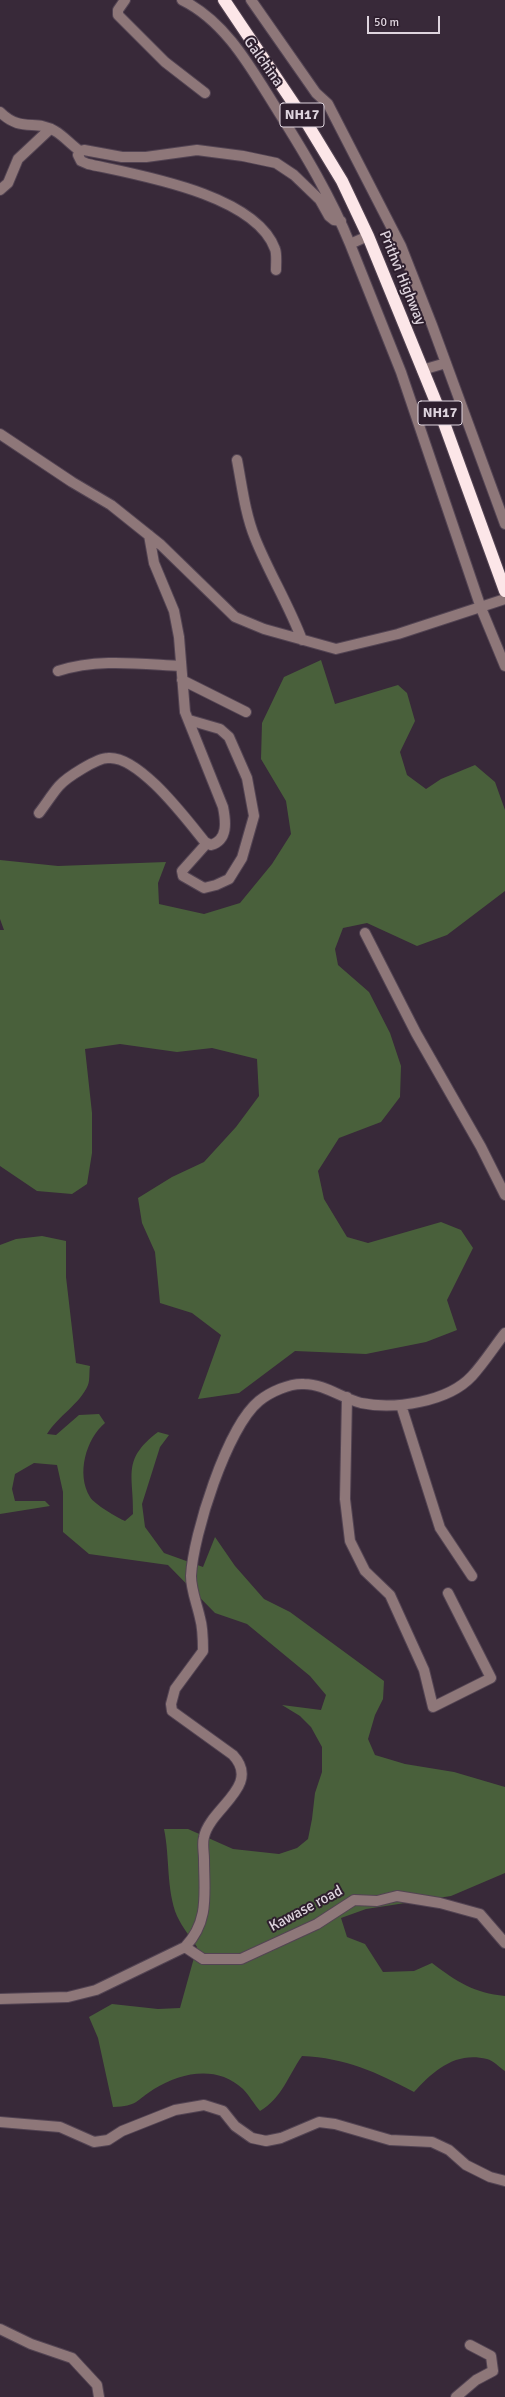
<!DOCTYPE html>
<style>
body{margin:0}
#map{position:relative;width:505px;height:2397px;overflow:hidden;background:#382939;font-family:Signika,sans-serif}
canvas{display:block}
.scale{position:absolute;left:367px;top:16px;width:73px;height:18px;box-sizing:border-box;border:2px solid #ded4de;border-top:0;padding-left:5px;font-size:12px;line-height:14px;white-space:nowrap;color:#ded4de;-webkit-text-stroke:3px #2e1f2e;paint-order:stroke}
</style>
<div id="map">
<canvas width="505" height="2397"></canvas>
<div class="scale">50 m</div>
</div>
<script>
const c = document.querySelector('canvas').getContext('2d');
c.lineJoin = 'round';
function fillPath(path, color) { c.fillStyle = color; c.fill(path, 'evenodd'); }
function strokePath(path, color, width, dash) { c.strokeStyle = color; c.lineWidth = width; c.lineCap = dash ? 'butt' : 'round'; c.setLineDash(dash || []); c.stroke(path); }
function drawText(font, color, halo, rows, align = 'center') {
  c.font = font + ' Signika,sans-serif'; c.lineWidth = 4; c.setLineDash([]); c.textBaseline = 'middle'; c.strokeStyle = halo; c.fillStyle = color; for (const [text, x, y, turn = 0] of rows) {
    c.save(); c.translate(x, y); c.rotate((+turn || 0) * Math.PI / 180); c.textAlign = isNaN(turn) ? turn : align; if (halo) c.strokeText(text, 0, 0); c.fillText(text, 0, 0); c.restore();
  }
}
const forest = new Path2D(`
 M 321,660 L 335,704 L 398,685 L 407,693 L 415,721 L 400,752 L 407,775 L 426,789 L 441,779 L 475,765 L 495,782 L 505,810 L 505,891 L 447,935 L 417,946 L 367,923 L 343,928 L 335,949 L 338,965 L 369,992 L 390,1033 L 401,1066 L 400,1097 L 381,1122 L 339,1138 L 318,1171 L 324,1199 L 347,1237 L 368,1243 L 441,1222 L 461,1230 L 473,1248 L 447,1300 L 457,1330 L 426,1342 L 366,1354 L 295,1351 L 239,1393 L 198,1399 L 221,1335 L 192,1313 L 160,1303 L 155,1252 L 142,1223 L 138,1198 L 172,1177 L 204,1162 L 236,1127 L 259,1096 L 257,1059 L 212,1048 L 177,1052 L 120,1044 L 85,1049 L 92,1113 L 92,1153 L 87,1184 L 72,1194 L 37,1191 L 0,1166 L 0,930 L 4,930 L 0,919 L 0,860 L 58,866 L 166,862 L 158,883 L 159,904 L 204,914 L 240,903 L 272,864 L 291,834 L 286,801 L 261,759 L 262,723 L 284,677 Z
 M 42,1236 L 66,1241 L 66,1277 L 76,1363 L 90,1366 C 89,1372 90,1380 88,1385 C 80,1404 58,1416 47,1434 L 56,1435 L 79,1415 L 99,1414 L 105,1423 C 86,1439 76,1474 90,1497 C 94,1504 118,1518 125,1521 L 133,1514 C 134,1475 121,1460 158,1432 L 169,1435 L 160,1447 L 142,1504 L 145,1527 L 164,1553 L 203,1567 L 215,1537 L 235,1566 L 264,1599 L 290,1612 L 384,1681 L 383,1699 L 375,1715 L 368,1739 L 375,1755 L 405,1764 L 454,1772 L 505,1787 L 505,1873 L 451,1896 L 366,1909 L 341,1918 L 347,1937 L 365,1944 L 383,1972 L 414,1971 L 432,1963 C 457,1982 474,1993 505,1996 L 505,2071 C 500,2068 493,2060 487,2059 C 456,2051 434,2070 414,2092 C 376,2072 346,2058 302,2056 C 288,2076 282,2098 260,2111 C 254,2104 249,2095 243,2089 C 217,2065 182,2072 154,2089 C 135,2101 138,2106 113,2107 L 98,2038 L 89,2017 L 112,2004 L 158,2009 L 180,2008 L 197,1947 C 191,1938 182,1927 177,1916 C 166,1889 170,1857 164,1829 L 188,1829 L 233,1849 L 279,1854 L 297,1848 L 308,1839 L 312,1819 L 315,1793 L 322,1772 L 322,1747 L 311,1727 L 300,1716 L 282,1705 L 321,1710 L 326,1695 L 310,1676 L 247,1624 L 215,1613 L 168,1565 L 89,1554 L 63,1532 L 63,1492 L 57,1465 L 34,1463 L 15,1474 L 12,1489 L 15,1501 L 45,1501 L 50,1506 L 0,1514 L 0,1245 L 16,1239 Z`);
const minor = new Path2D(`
 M 125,0 L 118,10 L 118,15 L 165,62 L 205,93
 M 182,0 C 227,22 252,70 278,111 C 305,154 331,197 350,244 L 368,236
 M 251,0 L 316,93 L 328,104 L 401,246 L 432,325 L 505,524
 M 0,112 C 21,133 36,119 55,131 C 64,136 71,145 80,151
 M 0,190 L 8,183 L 18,159 L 50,129
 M 350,244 L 401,372 L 481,608 L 505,666
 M 276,270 C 276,264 277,254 275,249 C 255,194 138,175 88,164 L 81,161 L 78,155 L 80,151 L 84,150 L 122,157 L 146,157 L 197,150 L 243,156 L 276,163 L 294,175 L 320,200 L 329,216 L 334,220 L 341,221
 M 422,370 L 446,363
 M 0,434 L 72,482 L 111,505 L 161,545 L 235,617 L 264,629 L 336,649 L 398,634 L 505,599
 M 237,460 C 242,486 245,513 255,538 C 269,573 289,605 302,640
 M 58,671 C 98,658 140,664 181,666
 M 182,680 L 246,712
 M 189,720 L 220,729 L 229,737 L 247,778 L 254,816 L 242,858 L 229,879 L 216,885 L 204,888 L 183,876 L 182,871 L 207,843
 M 39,813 C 46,804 52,794 59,786 C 67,777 97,758 108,758 C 139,755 187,820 205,842 L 211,845 C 228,840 226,822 223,807 L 185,712 L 179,637 L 174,611 L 154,563 L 149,535
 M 365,933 L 416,1033 L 481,1147 L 505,1195
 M 347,1397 L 345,1499 L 350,1541 L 365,1571 L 390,1595 L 424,1670 L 433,1707 L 491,1678 L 448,1593
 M 401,1405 L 440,1528 L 472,1576
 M 185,1947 L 203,1959 L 241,1959 L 317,1924 L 354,1900 L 377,1901 L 397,1896 L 440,1903 L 480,1914 L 505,1943
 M 0,1999 L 68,1997 L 96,1990 L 185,1947 C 210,1921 204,1892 204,1859 C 204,1852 202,1844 204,1837 C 210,1808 262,1786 233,1755 L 172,1711 L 171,1704 L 175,1689 L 203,1651 C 203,1640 203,1628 200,1618 C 197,1604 191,1590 191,1576 C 193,1535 227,1427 259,1401 C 270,1392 290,1383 304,1384 C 324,1384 342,1398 361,1403 C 394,1410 448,1402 472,1376 C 484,1363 494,1347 505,1333
 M 0,2122 L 60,2127 L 94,2142 L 108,2140 L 122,2131 L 175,2110 L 204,2105 L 223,2111 L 235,2126 L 252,2138 L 266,2141 L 281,2138 L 319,2122 L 335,2124 L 390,2140 L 432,2142 L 449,2150 L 466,2165 L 490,2177 L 505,2181
 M 0,2329 L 31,2344 L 72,2358 L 97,2385 L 99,2397
 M 456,2397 L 476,2380 L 493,2371 L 491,2356 L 470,2345`);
const highway = new Path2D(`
 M 224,0 L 308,125 L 342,181 L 368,236 L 440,412 L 505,591`);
const shields = [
 [302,115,44],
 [440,413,44]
];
const shieldNames = [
 ["NH17",302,115],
 ["NH17",440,413]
];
const streetNames = [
 ["Galchina",263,62,55],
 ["Prithvi Highway",402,278,68],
 ["Kawase road",306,1909,-28]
];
fillPath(forest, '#49603b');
strokePath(minor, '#534453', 12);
strokePath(highway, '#534453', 14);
strokePath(minor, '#8e7779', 10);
strokePath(highway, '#fce6e8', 12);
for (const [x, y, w] of shields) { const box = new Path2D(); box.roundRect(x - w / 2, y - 12, w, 24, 3); c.fillStyle = '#2e1f2e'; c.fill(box); strokePath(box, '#ded4de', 1); }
drawText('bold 14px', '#ded4de', null, shieldNames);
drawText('15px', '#ded4de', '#2e1f2e', streetNames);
</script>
